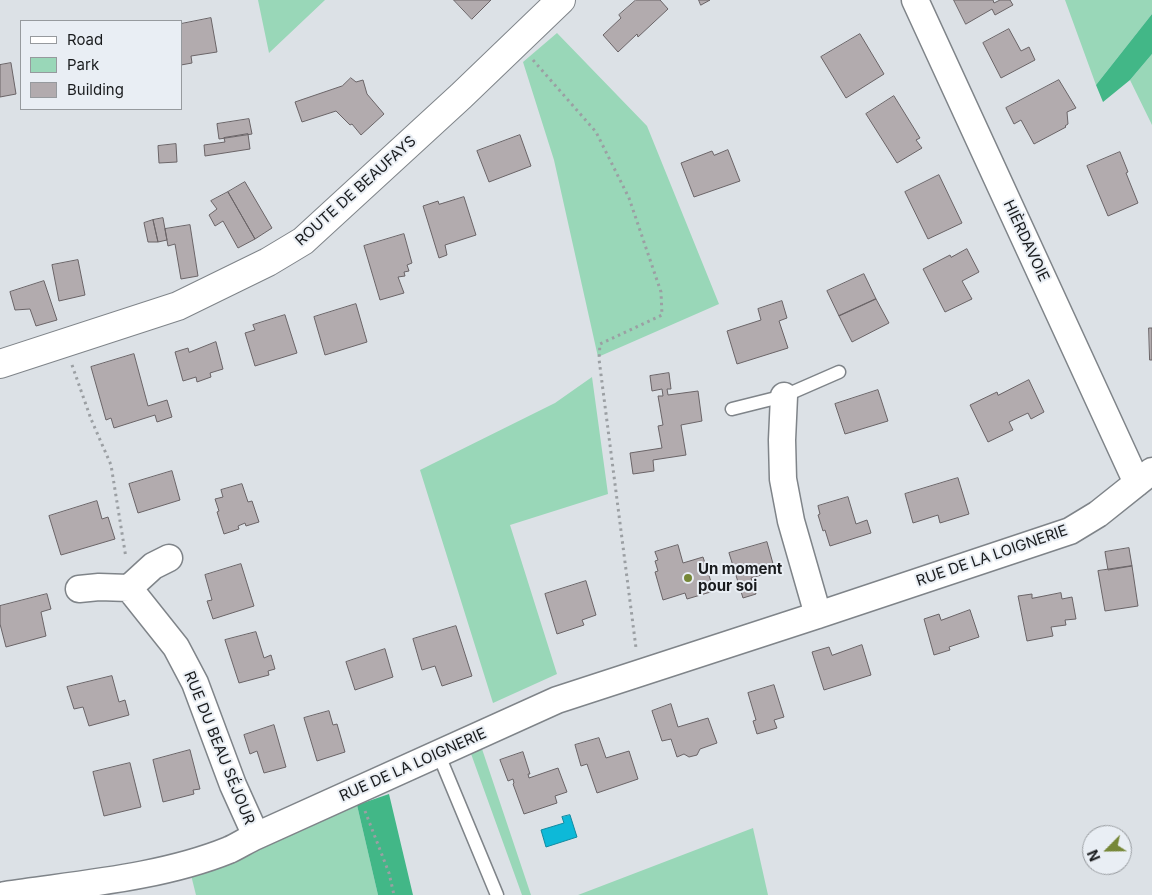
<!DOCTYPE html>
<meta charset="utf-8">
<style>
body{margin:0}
#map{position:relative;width:1152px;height:895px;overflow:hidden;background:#dce1e6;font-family:Inter,sans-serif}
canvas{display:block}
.legend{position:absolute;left:20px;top:20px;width:162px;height:90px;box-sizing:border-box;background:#e9eef4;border:1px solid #969a9e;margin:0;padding:6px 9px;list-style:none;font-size:15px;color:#191b1d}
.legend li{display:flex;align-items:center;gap:10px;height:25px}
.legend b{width:25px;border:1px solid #969a9e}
.north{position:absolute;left:1082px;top:825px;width:50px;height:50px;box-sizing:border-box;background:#e9eef4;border:1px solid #969a9e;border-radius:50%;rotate:247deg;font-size:14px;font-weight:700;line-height:20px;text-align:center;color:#191b1d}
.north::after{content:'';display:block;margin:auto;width:18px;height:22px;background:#768737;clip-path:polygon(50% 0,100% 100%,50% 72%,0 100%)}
</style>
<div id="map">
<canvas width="1152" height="895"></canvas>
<ul class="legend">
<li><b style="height:6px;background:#fff"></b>Road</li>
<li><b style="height:14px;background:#99d7b8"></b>Park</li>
<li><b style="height:14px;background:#b2abae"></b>Building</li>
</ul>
<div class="north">N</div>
</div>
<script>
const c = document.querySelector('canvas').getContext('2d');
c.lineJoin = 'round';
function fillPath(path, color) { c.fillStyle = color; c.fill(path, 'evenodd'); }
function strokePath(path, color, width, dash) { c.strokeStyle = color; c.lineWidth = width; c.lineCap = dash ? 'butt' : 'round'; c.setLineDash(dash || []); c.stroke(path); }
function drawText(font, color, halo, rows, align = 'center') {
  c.font = font + ' Inter,sans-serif'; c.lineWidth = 4; c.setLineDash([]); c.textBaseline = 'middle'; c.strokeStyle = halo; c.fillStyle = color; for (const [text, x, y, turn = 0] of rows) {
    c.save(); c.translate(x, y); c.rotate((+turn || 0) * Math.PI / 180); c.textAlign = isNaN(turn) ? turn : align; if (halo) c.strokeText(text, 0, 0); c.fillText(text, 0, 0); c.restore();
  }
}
const green = new Path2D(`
 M 258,0 L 325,0 L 269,53 Z
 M 1065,0 L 1152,0 L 1152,14 L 1096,85 Z
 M 557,33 L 647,126 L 719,304 L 598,357 L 554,160 L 523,62 Z
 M 1152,54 L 1152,125 L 1130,80 Z
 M 592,377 L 608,494 L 510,525 L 557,674 L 493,703 L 420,470 L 555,403 Z
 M 480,743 L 531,895 L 522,895 L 470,751 Z
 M 357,805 L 378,895 L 196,895 L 191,875 Z
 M 753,828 L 768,895 L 578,895 Z`);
const forest = new Path2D(`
 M 1152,14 L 1152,54 L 1130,80 L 1103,102 L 1096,85 Z
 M 389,794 L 413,895 L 378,895 L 357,805 Z`);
const water = new Path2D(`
 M 570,815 L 577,837 L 546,847 L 541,830 L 564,823 L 562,817 Z`);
const building = new Path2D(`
 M 454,0 L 491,0 L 472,19 Z
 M 636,0 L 660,0 L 668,9 L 638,37 L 637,34 L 618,52 L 603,35 L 621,18 L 619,15 Z
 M 699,0 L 710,0 L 701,5 Z
 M 954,0 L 993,0 L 994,3 L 1000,0 L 1010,0 L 1013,5 L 995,15 L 992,9 L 966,24 Z
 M 211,18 L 217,52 L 191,56 L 192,63 L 181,65 L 181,24 Z
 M 1009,29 L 1021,51 L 1029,47 L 1035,60 L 1001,78 L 983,43 Z
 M 860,34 L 884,74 L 846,98 L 821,57 Z
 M 11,63 L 16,94 L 0,97 L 0,65 Z
 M 351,78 L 356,82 L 363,80 L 367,94 L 384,114 L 361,135 L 352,124 L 350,125 L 336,111 L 302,122 L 295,102 L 342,86 Z
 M 1059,80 L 1076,108 L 1067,112 L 1068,124 L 1065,126 L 1066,127 L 1034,144 L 1021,120 L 1014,124 L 1006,108 Z
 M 894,96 L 920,138 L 916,140 L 922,148 L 897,163 L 866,114 Z
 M 249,119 L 252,134 L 219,139 L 217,124 Z
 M 248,134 L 250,149 L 205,156 L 204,145 L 225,142 L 224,138 Z
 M 520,135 L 531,166 L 489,182 L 477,151 Z
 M 176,144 L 177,162 L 159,163 L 158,146 Z
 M 728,150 L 740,181 L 694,197 L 681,163 L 712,151 L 714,155 Z
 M 1120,152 L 1128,172 L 1126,173 L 1138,203 L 1108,216 L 1087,166 Z
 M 939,175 L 962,223 L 928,239 L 905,192 Z
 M 245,182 L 272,228 L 255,239 L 228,192 Z
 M 228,192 L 255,239 L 238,248 L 223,221 L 215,226 L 209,215 L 217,209 L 211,201 Z
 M 464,197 L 476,235 L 445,245 L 447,255 L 439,258 L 423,206 L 438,201 L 439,204 Z
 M 163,218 L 167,240 L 158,242 L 153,220 Z
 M 153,220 L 158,242 L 148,242 L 144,223 Z
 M 190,225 L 198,276 L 181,279 L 175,244 L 168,246 L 165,229 Z
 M 404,234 L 412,263 L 407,265 L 409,271 L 404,272 L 405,276 L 398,277 L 404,293 L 380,300 L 364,246 Z
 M 967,249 L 979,272 L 962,281 L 972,299 L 945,312 L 923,269 L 950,255 L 951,257 Z
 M 78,260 L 85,295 L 59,301 L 52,265 Z
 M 864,274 L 876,299 L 839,316 L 827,291 Z
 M 44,281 L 57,320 L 36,326 L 30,309 L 15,310 L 10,292 Z
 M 876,299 L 889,323 L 852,342 L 839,316 Z
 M 782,301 L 787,318 L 779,321 L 788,348 L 737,364 L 727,331 L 761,320 L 758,309 Z
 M 356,304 L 367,342 L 325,355 L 314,317 Z
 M 285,315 L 297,353 L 255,366 L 245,333 L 255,330 L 253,325 Z
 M 1149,328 L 1152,328 L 1152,360 L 1150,360 Z
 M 216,342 L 223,369 L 210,373 L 211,377 L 197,382 L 196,377 L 183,381 L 175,352 L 188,348 L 189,352 Z
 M 134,354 L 148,406 L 167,400 L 172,417 L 157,422 L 155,415 L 114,428 L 111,418 L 106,420 L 91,367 Z
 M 669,373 L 671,389 L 667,389 L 668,395 L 698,391 L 702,421 L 681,425 L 686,455 L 653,460 L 654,471 L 633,474 L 630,453 L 662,448 L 658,426 L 663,425 L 658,396 L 663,396 L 662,389 L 652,391 L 650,376 Z
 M 1029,380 L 1044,412 L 1031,419 L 1028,413 L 1009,422 L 1013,430 L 988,442 L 970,405 L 997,392 L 998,395 Z
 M 878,390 L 888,421 L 845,434 L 835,404 Z
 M 172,471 L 180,500 L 138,513 L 129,484 Z
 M 958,478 L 969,514 L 940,523 L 938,515 L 913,523 L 905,494 Z
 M 242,484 L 248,502 L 252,501 L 259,522 L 246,526 L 245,523 L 238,526 L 239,529 L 224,534 L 217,512 L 219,511 L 215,499 L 223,497 L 221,490 Z
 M 848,497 L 856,524 L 867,520 L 871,533 L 830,546 L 825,530 L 823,531 L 818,515 L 820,514 L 818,506 Z
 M 97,501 L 102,519 L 108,517 L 115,539 L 61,555 L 49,516 Z
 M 767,542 L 775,571 L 751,578 L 756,594 L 743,598 L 729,553 Z
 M 678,545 L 683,563 L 703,557 L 714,591 L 687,599 L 685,593 L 663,600 L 655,572 L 658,571 L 655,561 L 658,560 L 655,552 Z
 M 1129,548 L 1132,566 L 1108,570 L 1105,552 Z
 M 241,564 L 254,606 L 213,619 L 207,601 L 212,600 L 205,575 Z
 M 1132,566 L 1138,606 L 1105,611 L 1098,571 Z
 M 586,581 L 596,615 L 582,620 L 584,625 L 557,634 L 545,594 Z
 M 1061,593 L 1062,599 L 1072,597 L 1076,619 L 1065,620 L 1066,625 L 1051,627 L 1053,636 L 1027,641 L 1018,596 L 1032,594 L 1032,598 Z
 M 47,594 L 51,609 L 41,612 L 46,636 L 6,647 L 0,624 L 0,606 Z
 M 970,610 L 979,637 L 949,647 L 950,650 L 934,655 L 924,619 L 939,614 L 941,620 Z
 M 456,626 L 472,676 L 442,686 L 435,666 L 422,670 L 413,639 Z
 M 256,632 L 264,658 L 271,655 L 275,669 L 268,671 L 269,675 L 239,683 L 225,640 Z
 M 862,645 L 871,675 L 824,690 L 812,652 L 829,647 L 832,655 Z
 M 385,649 L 393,677 L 355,690 L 346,662 Z
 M 112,676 L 119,702 L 125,700 L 129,715 L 89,726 L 83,707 L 74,709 L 67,687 Z
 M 774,685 L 784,717 L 774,720 L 777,728 L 757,734 L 753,721 L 756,720 L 748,693 Z
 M 671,704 L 678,727 L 708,718 L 717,743 L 700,749 L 697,755 L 689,757 L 684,754 L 677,757 L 671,739 L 662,741 L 652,711 Z
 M 329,711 L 333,725 L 337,724 L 345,752 L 317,761 L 304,718 Z
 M 274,725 L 286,767 L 264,773 L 257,751 L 250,754 L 244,735 Z
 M 599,738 L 606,758 L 629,751 L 638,779 L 597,793 L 587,764 L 581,766 L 575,745 Z
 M 190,750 L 200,789 L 193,790 L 194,794 L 163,802 L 153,760 Z
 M 523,752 L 530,774 L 528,774 L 529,778 L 558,768 L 567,792 L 555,796 L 557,803 L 524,814 L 513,784 L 514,783 L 513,779 L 508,781 L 500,760 Z
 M 130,763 L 141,807 L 104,816 L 93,772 Z`);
const path = new Path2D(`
 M 533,60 L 596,132 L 629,198 L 661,292 L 662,315 L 600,344 L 599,359 L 636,648
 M 72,365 L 91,419 L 111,465 L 126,558
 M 365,811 L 389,873 L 394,895`);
const lane = new Path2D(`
 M 732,409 L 784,396 L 839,372
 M 438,753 L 497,895`);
const street = new Path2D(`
 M 915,0 L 1137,483
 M 784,396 L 782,440 L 783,479 L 791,521 L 818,615
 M 129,588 L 176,647 L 195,683 L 233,785 L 256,836
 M 79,589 L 99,587 L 129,588 L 153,566 L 169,558
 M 5,895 C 78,884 160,878 229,850 C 238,846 247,840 256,836 L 557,700 L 818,615 L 1070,531 L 1098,514 L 1152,471`);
const secondary = new Path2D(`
 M 0,364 L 178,306 L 268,262 L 303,241 L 461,96 L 561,0`);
const markers = [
 [688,578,5,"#768737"]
];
const streetNames = [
 ["ROUTE DE BEAUFAYS",356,191,-42],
 ["HIÈRDAVOIE",1026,241,65],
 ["RUE DE LA LOIGNERIE",992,556,-19],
 ["RUE DU BEAU SÉJOUR",219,748,68],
 ["RUE DE LA LOIGNERIE",413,765,-24]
];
const poiNames = [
 ["Un moment",698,569],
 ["pour soi",698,586]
];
fillPath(green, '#99d7b8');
fillPath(forest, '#42b787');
fillPath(water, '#0db9d8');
strokePath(water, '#118aa0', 1);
fillPath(building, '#b2abae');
strokePath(building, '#6a6467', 1);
strokePath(lane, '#7f8489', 15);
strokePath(street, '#7f8489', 29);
strokePath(secondary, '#7f8489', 30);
strokePath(path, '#9b9fa3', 3, [2.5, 4]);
strokePath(lane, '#fff', 12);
strokePath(street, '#fff', 26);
strokePath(secondary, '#fff', 28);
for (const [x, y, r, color] of markers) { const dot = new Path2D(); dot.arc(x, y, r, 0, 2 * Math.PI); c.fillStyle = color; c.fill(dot); strokePath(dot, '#e9eef4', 2); }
drawText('15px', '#191b1d', '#e9eef4', streetNames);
drawText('bold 15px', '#191b1d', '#e9eef4', poiNames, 'left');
</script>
